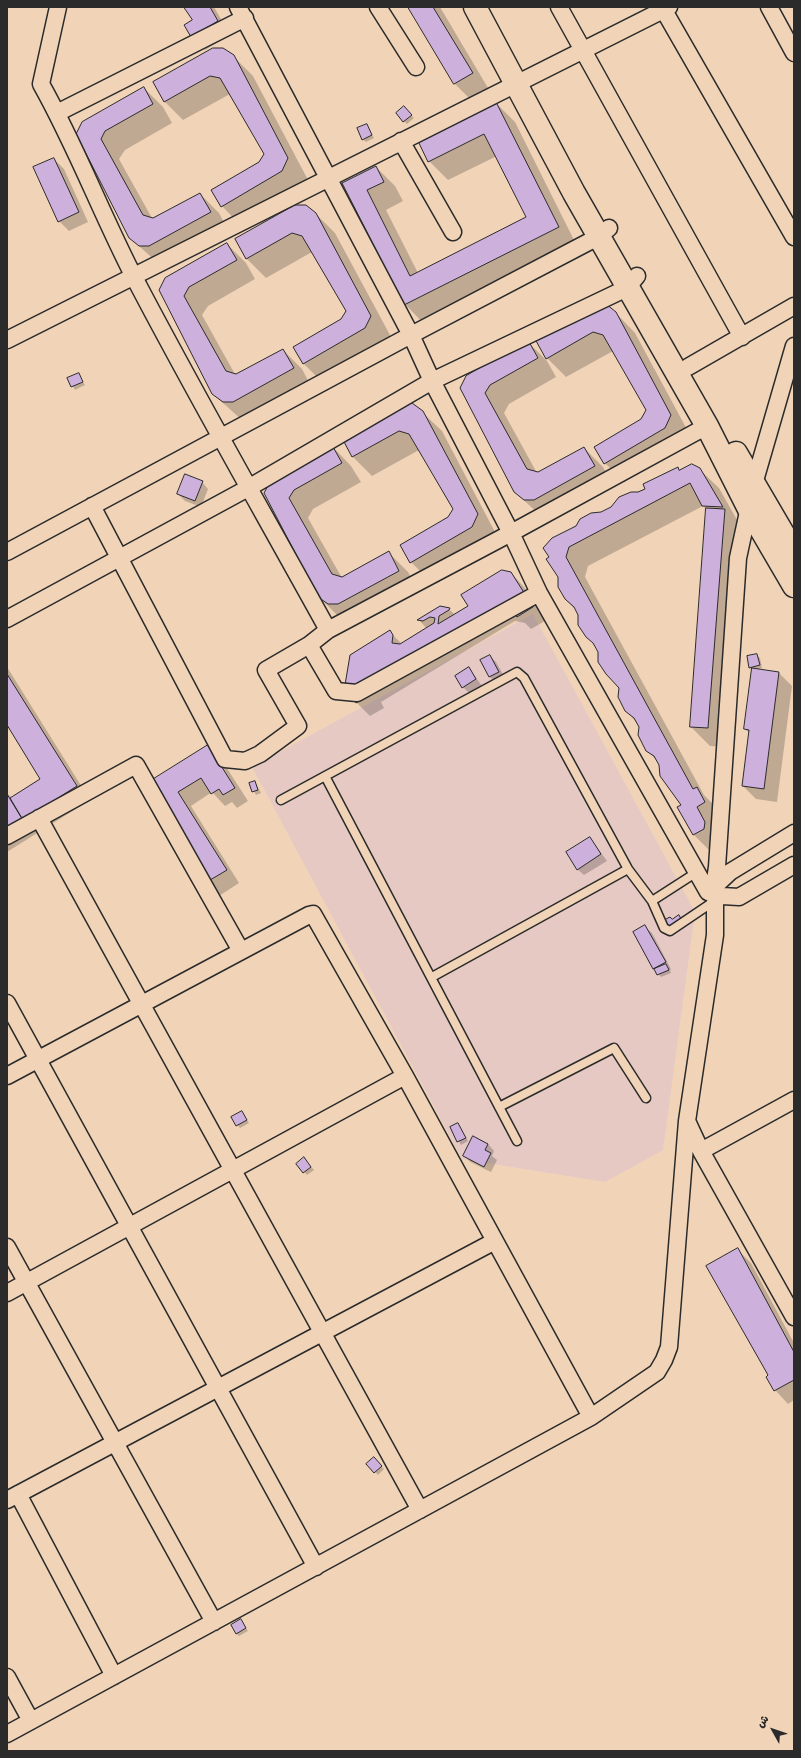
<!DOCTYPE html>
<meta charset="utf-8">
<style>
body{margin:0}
#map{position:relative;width:801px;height:1758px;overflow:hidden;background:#f1d4b8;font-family:Dekko,"Playpen Sans Arabic",sans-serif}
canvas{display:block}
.frame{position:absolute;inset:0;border:8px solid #2b2b2b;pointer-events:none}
.north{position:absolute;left:753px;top:1710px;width:40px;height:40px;-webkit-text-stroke:3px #f1d4b8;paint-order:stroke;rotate:310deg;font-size:11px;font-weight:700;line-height:16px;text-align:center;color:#2b2b2b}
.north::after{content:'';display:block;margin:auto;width:14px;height:18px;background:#2b2b2b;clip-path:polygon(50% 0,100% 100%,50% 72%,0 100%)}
</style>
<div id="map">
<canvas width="801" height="1758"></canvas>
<div class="frame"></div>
<div class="north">ش</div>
</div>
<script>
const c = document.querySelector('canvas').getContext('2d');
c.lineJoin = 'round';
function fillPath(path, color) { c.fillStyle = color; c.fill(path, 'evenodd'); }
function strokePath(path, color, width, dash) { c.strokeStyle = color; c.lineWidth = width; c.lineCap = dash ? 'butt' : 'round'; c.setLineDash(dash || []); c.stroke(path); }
const built = new Path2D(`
 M 533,614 L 695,912 L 663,1150 L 605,1182 L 462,1159 L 252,767 Z`);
const shadow = new Path2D(`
 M 185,7 L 214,7 L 230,35 L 205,50 L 192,36 L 193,20 Z
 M 409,7 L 440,7 L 491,93 L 474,103 L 455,84 Z
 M 233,56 L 253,76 L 307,178 L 302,190 L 241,226 L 222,206 L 259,163 L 265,154 L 230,94 L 183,120 L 164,101 Z
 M 144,88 L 163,107 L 172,123 L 125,150 L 119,159 L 153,220 L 200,194 L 219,213 L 229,232 L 160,265 L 130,238 L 77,134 Z
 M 496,103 L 515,122 L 577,246 L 424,324 L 405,304 L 344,183 L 376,167 L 395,186 L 403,201 L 386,210 L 418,273 L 527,218 L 497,156 L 448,180 L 429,161 Z
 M 407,111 L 414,118 L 407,124 L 404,121 Z
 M 367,125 L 374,138 L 366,142 L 363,139 Z
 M 54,159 L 64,169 L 88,222 L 69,231 L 59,221 Z
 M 315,213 L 335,233 L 390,335 L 384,347 L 323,383 L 304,364 L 295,347 L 342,320 L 347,311 L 312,252 L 266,278 L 246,258 Z
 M 227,244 L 246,263 L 255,279 L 208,306 L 202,315 L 236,376 L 283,350 L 302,369 L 312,388 L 243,421 L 213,394 L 160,290 Z
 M 616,313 L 635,333 L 690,435 L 684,447 L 624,482 L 605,463 L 642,420 L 647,410 L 613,351 L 566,377 L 547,358 Z
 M 528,342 L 547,361 L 556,377 L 509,404 L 504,413 L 537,473 L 584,448 L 603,467 L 613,486 L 544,519 L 514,491 L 461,388 Z
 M 78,374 L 85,385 L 75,390 L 69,379 Z
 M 422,412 L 442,431 L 496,534 L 430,581 L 411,562 L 448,518 L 454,509 L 419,450 L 372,476 L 353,457 L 343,438 Z
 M 332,446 L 351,466 L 361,482 L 313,509 L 308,518 L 342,578 L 388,552 L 408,572 L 418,590 L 338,616 L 318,596 L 266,493 Z
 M 678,468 L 680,471 L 699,469 L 719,488 L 741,527 L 727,747 L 710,746 L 691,727 L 707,510 L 703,506 L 588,566 L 585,577 L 704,795 L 716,807 L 713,854 L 694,835 L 682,805 L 658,762 L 647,750 L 640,727 L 626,710 L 620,688 L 576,610 L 565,599 L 559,577 L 548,559 L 602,513 L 638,493 Z
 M 202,482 L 208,489 L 201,507 L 185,501 L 178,494 Z
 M 511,573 L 524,587 L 545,621 L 531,629 L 525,623 L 515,621 L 381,702 L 384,708 L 370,716 L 357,703 L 346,685 L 390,632 L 402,644 L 427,629 L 419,620 L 449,609 L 455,615 L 469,606 Z
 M 757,655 L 760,658 L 762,668 L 756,670 L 779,673 L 792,686 L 777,802 L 756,799 L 743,786 L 749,733 L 745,729 L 753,670 L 750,667 Z
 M 490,656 L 496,662 L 505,678 L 496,683 L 490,677 L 481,661 Z
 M 7,667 L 90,800 L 7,852 L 7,793 L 12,798 L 42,779 L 7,724 Z
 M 469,668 L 482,686 L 469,693 L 463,687 Z
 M 208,746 L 221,759 L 248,801 L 237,808 L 232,802 L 225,806 L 212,792 L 191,806 L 239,883 L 219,896 L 206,883 L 145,786 Z
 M 255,782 L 261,793 L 256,795 L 250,784 Z
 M 590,838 L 607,861 L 584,875 L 577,869 Z
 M 645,927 L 652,933 L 671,969 L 670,970 L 671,973 L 661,977 L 654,969 L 634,933 Z
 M 242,1112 L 249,1123 L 240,1128 L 232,1118 Z
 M 458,1124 L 468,1141 L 461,1145 L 451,1127 Z
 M 474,1137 L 488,1144 L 494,1151 L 492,1156 L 497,1160 L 491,1172 L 470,1162 L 464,1155 Z
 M 307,1162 L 314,1170 L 307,1175 L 297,1164 Z
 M 738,1250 L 751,1263 L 794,1343 L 794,1400 L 788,1404 L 775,1390 L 769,1376 Z
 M 374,1459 L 384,1469 L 378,1475 L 368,1464 Z
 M 241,1620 L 248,1631 L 239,1636 L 236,1633 Z`);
const building = new Path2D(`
 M 184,7 L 210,7 L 218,21 L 191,37 L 184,25 L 192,20 Z
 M 408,7 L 433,7 L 473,73 L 454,84 Z
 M 213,48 L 223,48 L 234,55 L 288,158 L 282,171 L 221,207 L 211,190 L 259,162 L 264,154 L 220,78 L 210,76 L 164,102 L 153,82 Z
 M 144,87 L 153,104 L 105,131 L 101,139 L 143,215 L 153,218 L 200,193 L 211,212 L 149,246 L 139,246 L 129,238 L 76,134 L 82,122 Z
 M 496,102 L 559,227 L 404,305 L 342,183 L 376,166 L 384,182 L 367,190 L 410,276 L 526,217 L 484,134 L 428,162 L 418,141 Z
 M 404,106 L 412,115 L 403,122 L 396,113 Z
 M 367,124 L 372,135 L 362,140 L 357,128 Z
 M 54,158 L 79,212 L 58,222 L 33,167 Z
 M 295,205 L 306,205 L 316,213 L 371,316 L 365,328 L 303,364 L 293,347 L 341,319 L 346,311 L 302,236 L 292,233 L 246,259 L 235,239 Z
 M 227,243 L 237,260 L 189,287 L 184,296 L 226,371 L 236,374 L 283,349 L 294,368 L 233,402 L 223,402 L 212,394 L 159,290 L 165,278 Z
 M 606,304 L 616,312 L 671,415 L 665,428 L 604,464 L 594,447 L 641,419 L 646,410 L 603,335 L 593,332 L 546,359 L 535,339 Z
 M 528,340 L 538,358 L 490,385 L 485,393 L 527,469 L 538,472 L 584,447 L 595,466 L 534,500 L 524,500 L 514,492 L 460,388 L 466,376 Z
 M 79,373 L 83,382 L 71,387 L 67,378 Z
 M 412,403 L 423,411 L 478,514 L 472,527 L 410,563 L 400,545 L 448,517 L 453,509 L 409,434 L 399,431 L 352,457 L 342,438 L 402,404 Z
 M 332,445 L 342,463 L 294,490 L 289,498 L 332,574 L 342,577 L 389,551 L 399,571 L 338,604 L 328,604 L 318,597 L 264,493 L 271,480 Z
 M 692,464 L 700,468 L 723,507 L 702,506 L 690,483 L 569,547 L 566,557 L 693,789 L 697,787 L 705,802 L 697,807 L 705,822 L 704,829 L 693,835 L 677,807 L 681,805 L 660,776 L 659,765 L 654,756 L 646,751 L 638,735 L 639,727 L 634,718 L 625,711 L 618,697 L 619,688 L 606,674 L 598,662 L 598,652 L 593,643 L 586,637 L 578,625 L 578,615 L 574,607 L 565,599 L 558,587 L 558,577 L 546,559 L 549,557 L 543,548 L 552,538 L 576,526 L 580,519 L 591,513 L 601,512 L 611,507 L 619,497 L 631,492 L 638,492 L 645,489 L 643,484 L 678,467 L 679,470 Z
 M 185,474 L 203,481 L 195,501 L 177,494 Z
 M 706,508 L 725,509 L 708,728 L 690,727 Z
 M 502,570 L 511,572 L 533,607 L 517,617 L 513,611 L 356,703 L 345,685 L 350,655 L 390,630 L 393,635 L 392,643 L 400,644 L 434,623 L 435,618 L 430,617 L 423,621 L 417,620 L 440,606 L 450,608 L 449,610 L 439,616 L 438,624 L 468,606 L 461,595 Z
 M 757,654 L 760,665 L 749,668 L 747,656 Z
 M 490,655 L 499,672 L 489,677 L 480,660 Z
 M 469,667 L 476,679 L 462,688 L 455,676 Z
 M 752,668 L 779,672 L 764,789 L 742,786 L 749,730 L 744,729 Z
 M 7,674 L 77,786 L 23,820 L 10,798 L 40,779 L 7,725 Z
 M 208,745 L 235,788 L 223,795 L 219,789 L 211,794 L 201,778 L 178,792 L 227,870 L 205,883 L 144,785 Z
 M 255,781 L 258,790 L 252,792 L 249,783 Z
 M 7,794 L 24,822 L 7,832 Z
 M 590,837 L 601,854 L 577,870 L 566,852 Z
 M 679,915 L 683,923 L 671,931 L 664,920 L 670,917 L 672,919 Z
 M 645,925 L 666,962 L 653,969 L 633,932 Z
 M 666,964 L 669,970 L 657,975 L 654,969 Z
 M 242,1111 L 247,1120 L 236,1126 L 231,1117 Z
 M 458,1123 L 466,1138 L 457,1142 L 450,1127 Z
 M 473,1136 L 488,1144 L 485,1150 L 491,1153 L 484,1167 L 463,1156 Z
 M 304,1157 L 311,1167 L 303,1173 L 296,1164 Z
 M 738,1248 L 794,1352 L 794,1380 L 774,1391 L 766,1377 L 768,1375 L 706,1266 Z
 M 374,1457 L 382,1466 L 374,1473 L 366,1464 Z
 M 241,1619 L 246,1628 L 236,1634 L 231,1625 Z`);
const service = new Path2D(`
 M 325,776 L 517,1141
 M 281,800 L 517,672 L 524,678 L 628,869 L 652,901 L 664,928 L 670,931 L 713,902
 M 652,901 L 697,872
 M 432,977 L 628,869
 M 499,1107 L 614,1048 L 646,1098`);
const minor = new Path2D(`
 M 58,7 L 41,84 C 76,146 101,213 134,277 C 196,396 263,512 328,630
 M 238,7 L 411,335 L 432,381 L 511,533 L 539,593 L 708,892
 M 378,7 L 416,67
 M 559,7 L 742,337
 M 662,7 L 794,237
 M 769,7 L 794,53
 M 57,113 L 245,18
 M 401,141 L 453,232
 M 7,340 L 669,7
 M 688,367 L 794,306
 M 92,506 L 225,759 L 245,761 L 260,754 L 298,726 L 266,670 L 309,645
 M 7,552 L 411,335 L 598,237 L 609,228
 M 539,593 L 357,693 L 336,691 L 309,645 L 328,630 L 511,533 L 707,426
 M 7,619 L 250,487 L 432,381 L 627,288 L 637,276
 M 39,818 L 420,1510
 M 7,836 L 136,765 L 241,951
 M 714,887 L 717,867 L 738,558 L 754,484 L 794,346
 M 714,887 L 730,872 L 794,833
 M 722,896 L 739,897 L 794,865
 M 7,1003 L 316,1567
 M 7,1076 L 309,915 L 313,914 L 405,1076 L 591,1417
 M 688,1123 L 701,1151 L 794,1317
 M 701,1151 L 794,1100
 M 7,1247 L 214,1622
 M 7,1293 L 405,1076
 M 18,1494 L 114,1676
 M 7,1500 L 495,1241
 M 7,1677 L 31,1721
 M 7,1734 L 591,1417 L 657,1372 L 664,1360 L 669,1347 L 687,1121 L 715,935 L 715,902`);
const primary = new Path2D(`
 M 475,7 L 574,193 L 707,426 L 749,509 L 794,586
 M 736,453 L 794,552`);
fillPath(built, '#e6c9c3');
fillPath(shadow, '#0003');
fillPath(building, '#cdb0dc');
strokePath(building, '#2b2b2b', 1);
strokePath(service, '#2b2b2b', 11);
strokePath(minor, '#2b2b2b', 19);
strokePath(primary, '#2b2b2b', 25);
strokePath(service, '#f1d4b8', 8);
strokePath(minor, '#f1d4b8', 16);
strokePath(primary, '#f1d4b8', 22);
</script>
